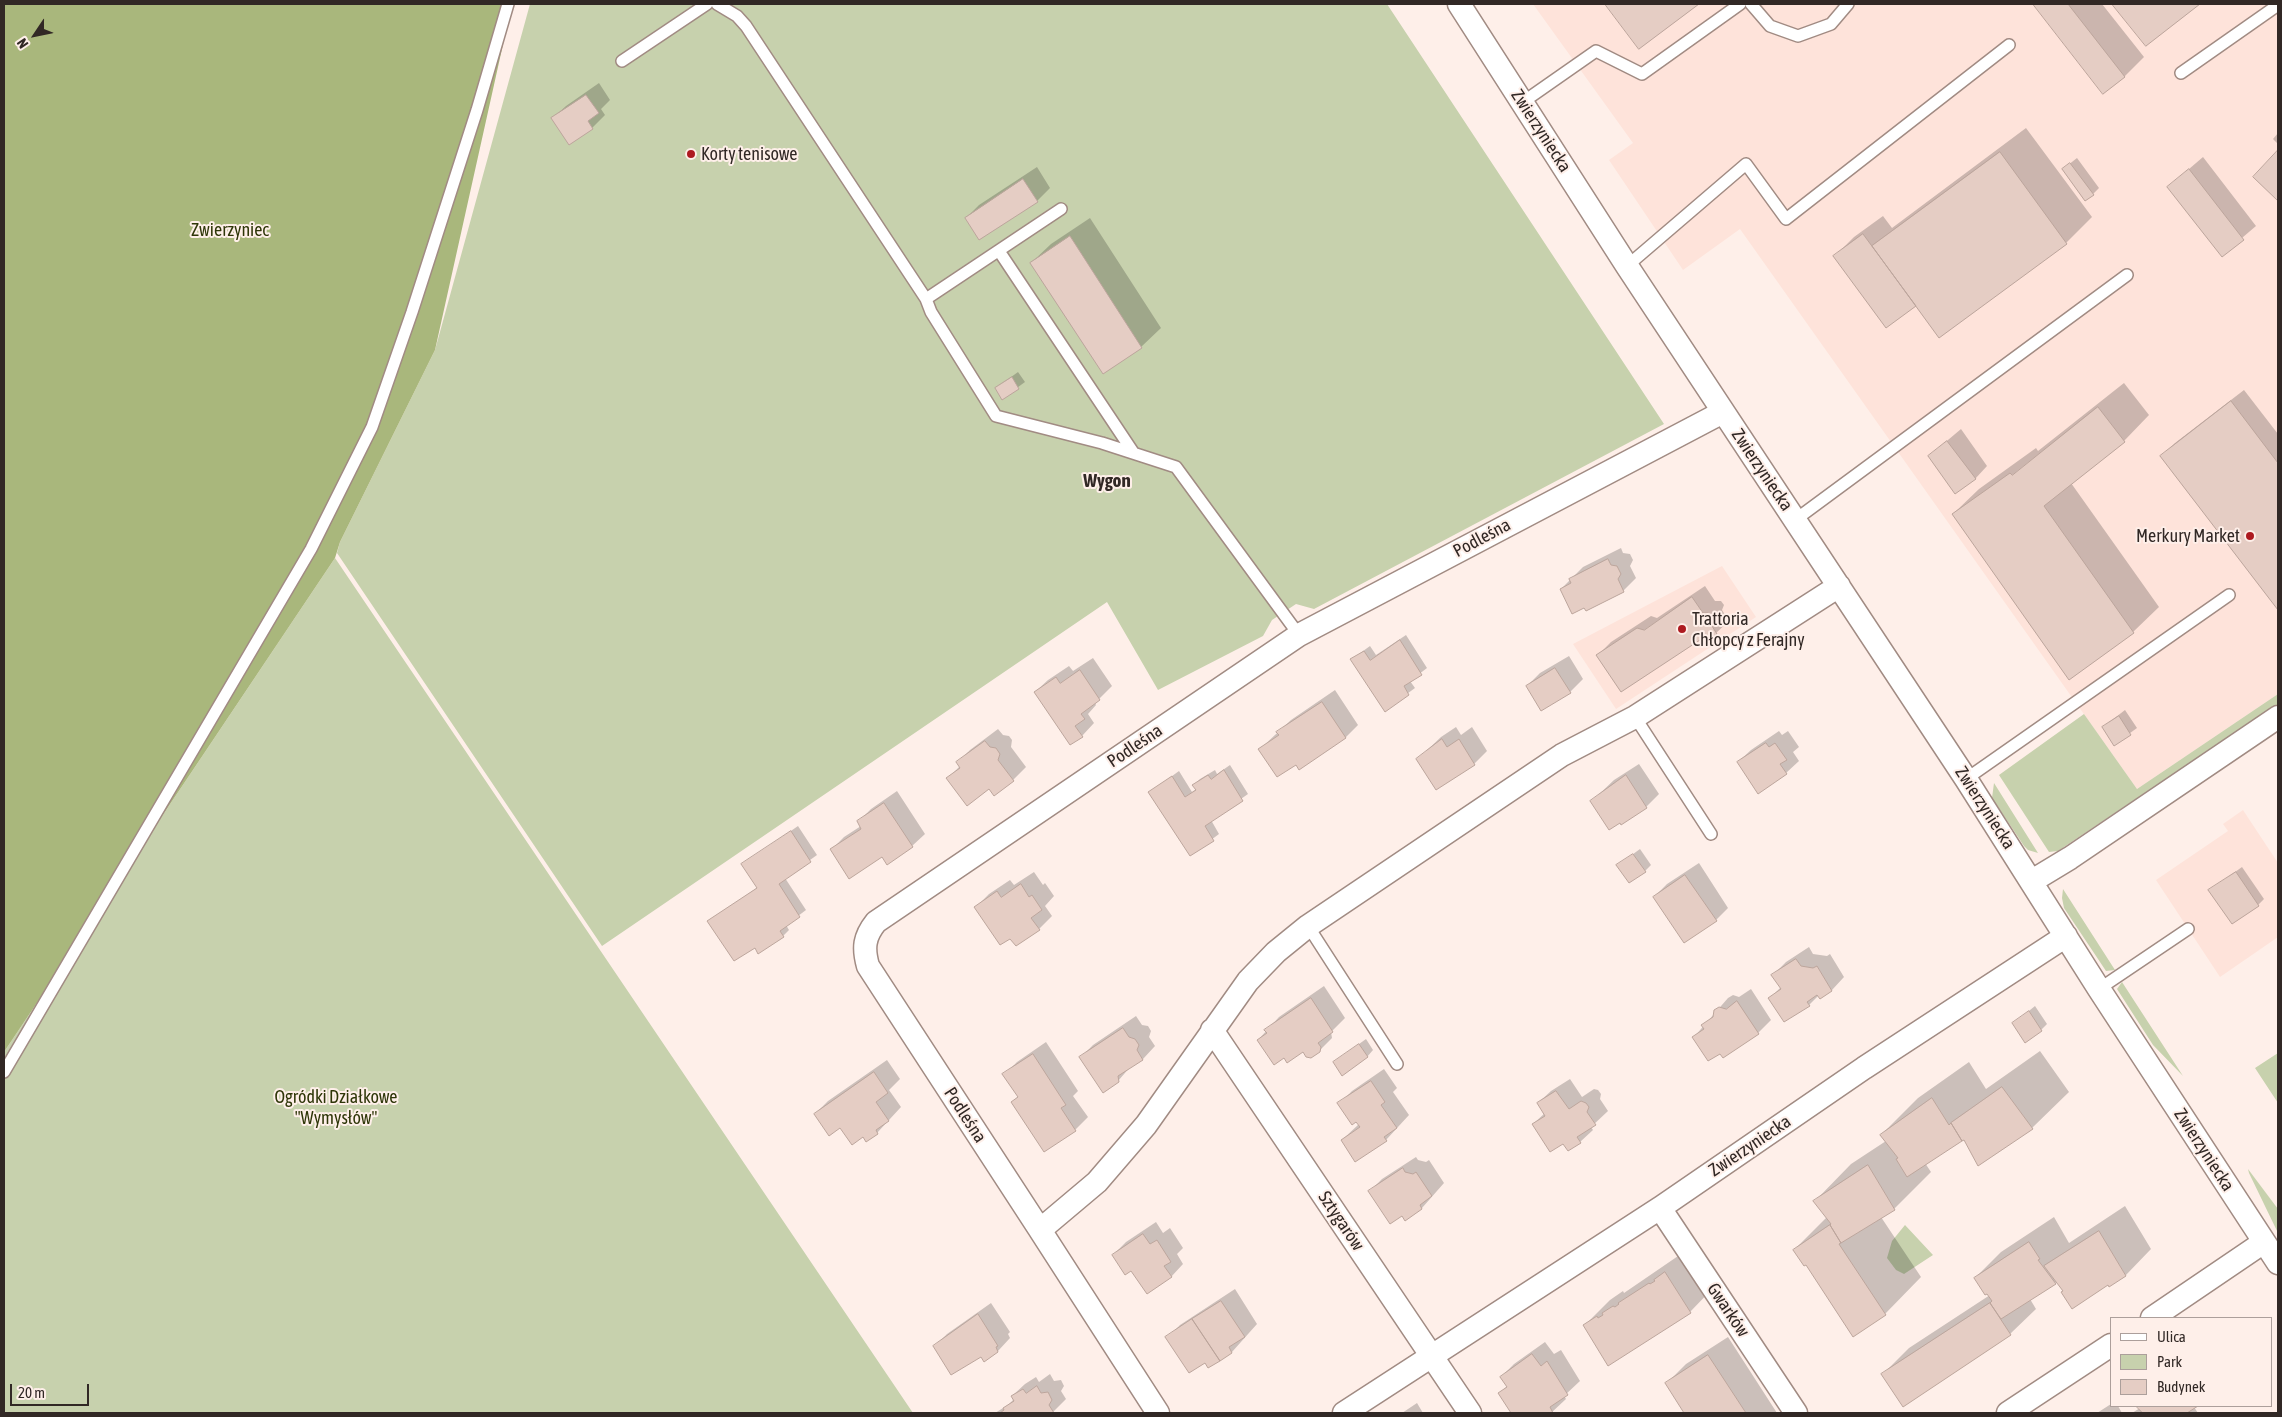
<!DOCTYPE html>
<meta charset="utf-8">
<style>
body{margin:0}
#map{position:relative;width:2282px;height:1417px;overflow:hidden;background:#feefe9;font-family:"Asap Condensed",sans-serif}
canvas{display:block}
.frame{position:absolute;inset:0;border:5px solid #312825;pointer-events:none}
.legend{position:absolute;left:2110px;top:1317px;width:162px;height:90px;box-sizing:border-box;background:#feefe9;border:1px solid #ac9f9b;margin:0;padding:6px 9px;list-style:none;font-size:15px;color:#312825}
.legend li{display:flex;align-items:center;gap:10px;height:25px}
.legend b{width:25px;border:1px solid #ac9f9b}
.north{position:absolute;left:10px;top:10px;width:50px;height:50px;-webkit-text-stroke:4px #feefe9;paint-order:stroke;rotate:236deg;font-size:14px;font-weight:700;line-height:20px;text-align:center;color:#312825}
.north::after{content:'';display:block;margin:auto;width:18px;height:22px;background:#312825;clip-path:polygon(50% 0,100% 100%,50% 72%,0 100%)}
.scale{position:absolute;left:10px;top:1384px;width:79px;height:22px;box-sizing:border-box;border:2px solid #312825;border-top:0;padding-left:6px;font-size:15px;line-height:18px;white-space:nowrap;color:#312825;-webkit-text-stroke:4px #feefe9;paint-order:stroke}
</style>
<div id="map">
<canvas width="2282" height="1417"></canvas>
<div class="frame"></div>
<ul class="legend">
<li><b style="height:6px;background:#fff"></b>Ulica</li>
<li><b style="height:14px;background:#c7d1ad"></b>Park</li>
<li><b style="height:14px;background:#e5cdc4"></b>Budynek</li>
</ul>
<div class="north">N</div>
<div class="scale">20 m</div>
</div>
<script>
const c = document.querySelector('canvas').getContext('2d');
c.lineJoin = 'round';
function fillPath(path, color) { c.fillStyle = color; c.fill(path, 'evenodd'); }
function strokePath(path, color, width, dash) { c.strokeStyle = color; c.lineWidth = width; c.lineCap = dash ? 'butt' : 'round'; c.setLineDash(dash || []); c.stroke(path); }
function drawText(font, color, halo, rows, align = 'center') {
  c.font = font + ' "Asap Condensed",sans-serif'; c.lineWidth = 4; c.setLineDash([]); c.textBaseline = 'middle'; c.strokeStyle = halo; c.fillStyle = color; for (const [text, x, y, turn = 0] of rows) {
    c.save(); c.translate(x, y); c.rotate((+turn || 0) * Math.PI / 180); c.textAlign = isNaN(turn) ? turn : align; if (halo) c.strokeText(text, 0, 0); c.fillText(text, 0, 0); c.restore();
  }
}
const built = new Path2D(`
 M 1533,4 L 2278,4 L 2278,694 L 2137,789 L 1740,229 L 1683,270 L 1609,160 L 1633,143 Z
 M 1722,566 L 1756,617 L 1616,709 L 1573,644 Z
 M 2243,810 L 2278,863 L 2278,937 L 2220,977 L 2156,880 L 2228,831 L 2223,824 Z`);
const green = new Path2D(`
 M 530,4 L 1387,4 L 1664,424 L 1314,609 L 1296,604 L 1272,620 L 1263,636 L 1158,690 L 1107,602 L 602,946 L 337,553 L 340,542 L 435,350 Z
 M 335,558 L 913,1413 L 4,1413 L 4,1052 Z
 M 2278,694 L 2278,704 L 2058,851 L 2049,852 L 1999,775 L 2084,714 L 2137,789 Z
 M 1994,783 L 2038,853 L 2028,850 L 2024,846 L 1992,798 Z
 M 2063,889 L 2115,970 L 2106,971 L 2064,908 L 2062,898 Z
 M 2122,982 L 2183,1076 L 2153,1045 L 2117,989 Z
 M 2278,1053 L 2278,1103 L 2255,1068 Z
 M 2248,1169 L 2278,1209 L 2278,1233 L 2249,1173 Z
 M 1905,1225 L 1933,1255 L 1904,1274 L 1896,1270 L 1887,1258 L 1892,1241 Z`);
const forest = new Path2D(`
 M 4,4 L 512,4 L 435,350 L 340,542 L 335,558 L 4,1052 Z`);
const shadow = new Path2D(`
 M 1606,4 L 1697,4 L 1639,48 Z
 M 2034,4 L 2102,4 L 2144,57 L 2125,76 L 2103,93 Z
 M 2114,4 L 2198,4 L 2146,44 Z
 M 599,83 L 610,100 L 601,109 L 605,115 L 592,128 L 553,118 L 566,106 Z
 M 2026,128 L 2092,217 L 2066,243 L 1916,305 L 1835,256 L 1854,237 L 1883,216 L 1892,228 Z
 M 2278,133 L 2278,144 L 2273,139 Z
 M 2203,157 L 2256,226 L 2222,255 L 2168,187 Z
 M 2077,158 L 2099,188 L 2093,194 L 2063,169 Z
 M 1037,167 L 1050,188 L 1037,201 L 979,238 L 966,218 L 979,205 Z
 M 1090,218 L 1161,328 L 1141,347 L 1031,263 L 1051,244 Z
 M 1018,372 L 1025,382 L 1003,398 L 996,388 Z
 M 2124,383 L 2149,415 L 2124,441 L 2071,483 L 2159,607 L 2133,632 L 1953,514 L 1979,489 L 2036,448 L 2038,451 Z
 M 2244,390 L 2278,434 L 2278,608 L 2162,456 L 2175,443 Z
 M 1961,429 L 1987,466 L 1975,479 L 1929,456 Z
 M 1621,548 L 1623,553 L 1630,554 L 1633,560 L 1630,566 L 1636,578 L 1623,591 L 1586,610 L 1561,589 L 1583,567 Z
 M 1705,586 L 1715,601 L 1721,601 L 1724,605 L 1722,610 L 1729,621 L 1716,633 L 1598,655 L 1611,642 L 1651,616 L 1657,618 Z
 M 1406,635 L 1427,668 L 1410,681 L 1415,688 L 1385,710 L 1352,659 L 1370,646 L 1376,655 Z
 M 1569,656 L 1583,679 L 1570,692 L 1527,686 L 1540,673 Z
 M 1093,658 L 1112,686 L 1095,703 L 1096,705 L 1088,714 L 1094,723 L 1082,736 L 1035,692 L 1048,680 L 1069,666 L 1073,671 Z
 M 1335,690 L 1358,725 L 1346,737 L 1260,749 L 1291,720 Z
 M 2125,710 L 2137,728 L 2115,744 L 2103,727 Z
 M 1456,727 L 1461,735 L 1472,727 L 1487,751 L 1474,764 L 1436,789 L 1418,759 L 1441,737 Z
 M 998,729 L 1003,735 L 1009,736 L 1012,740 L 1011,747 L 1026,767 L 1013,780 L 994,794 L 989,787 L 948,778 L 960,766 L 958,762 L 970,750 Z
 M 1779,731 L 1782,735 L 1788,731 L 1799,747 L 1793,752 L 1799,761 L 1786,773 L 1738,762 L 1751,750 Z
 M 1639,764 L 1659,794 L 1646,807 L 1592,801 L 1614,780 Z
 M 1230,765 L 1248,794 L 1211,820 L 1219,834 L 1191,855 L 1150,792 L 1179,771 L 1192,792 L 1196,789 L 1194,785 L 1200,779 L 1215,770 L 1217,774 Z
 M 897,791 L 925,834 L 912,846 L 882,855 L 832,849 L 844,837 L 861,826 L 858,822 L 871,809 Z
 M 798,826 L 817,855 L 785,878 L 806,910 L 786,925 L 789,930 L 783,936 L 755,946 L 709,921 L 758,887 L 743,864 Z
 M 1640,849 L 1651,865 L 1645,871 L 1618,865 Z
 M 1699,863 L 1728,908 L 1716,920 L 1654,897 L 1667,884 Z
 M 2242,867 L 2264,899 L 2258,905 L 2210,890 Z
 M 1034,872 L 1043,885 L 1045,883 L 1054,896 L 1045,906 L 1052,916 L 1039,929 L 976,907 L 989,894 L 1010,880 L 1014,885 Z
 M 1809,947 L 1813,954 L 1827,956 L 1830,954 L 1844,977 L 1832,990 L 1820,997 L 1819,995 L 1809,1005 L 1770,998 L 1781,987 L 1773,975 L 1786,962 Z
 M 1324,986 L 1345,1018 L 1331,1032 L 1332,1038 L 1319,1051 L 1303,1051 L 1284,1057 L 1258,1040 L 1279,1017 Z
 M 1751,989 L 1771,1020 L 1758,1033 L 1720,1052 L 1694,1037 L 1728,998 L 1733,995 L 1739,997 Z
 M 2035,1006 L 2047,1024 L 2041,1030 L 2014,1023 Z
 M 1136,1016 L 1142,1025 L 1148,1026 L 1151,1031 L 1149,1037 L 1155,1046 L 1143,1059 L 1131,1066 L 1118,1081 L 1081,1057 L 1093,1045 Z
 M 1366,1039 L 1373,1050 L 1367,1057 L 1334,1062 Z
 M 1046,1042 L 1078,1091 L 1073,1096 L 1088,1117 L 1075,1130 L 1013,1102 L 1018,1096 L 1004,1075 L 1017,1062 Z
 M 2040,1051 L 2069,1092 L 2032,1128 L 1964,1138 L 1925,1163 L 1931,1172 L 1894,1209 L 1881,1217 L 1921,1277 L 1885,1314 L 1806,1264 L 1794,1250 L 1827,1217 L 1815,1201 L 1851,1164 L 1886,1141 L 1881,1135 L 1918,1098 L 1969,1062 L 1986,1089 Z
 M 887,1060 L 900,1079 L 889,1090 L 901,1107 L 877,1133 L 866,1140 L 863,1136 L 815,1114 L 828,1101 Z
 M 1384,1069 L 1397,1088 L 1393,1092 L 1409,1115 L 1386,1140 L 1355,1160 L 1342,1140 L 1359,1124 L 1339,1104 L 1352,1091 Z
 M 1570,1079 L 1582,1097 L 1594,1089 L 1598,1090 L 1601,1094 L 1600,1099 L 1608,1111 L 1591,1127 L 1593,1130 L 1580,1142 L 1564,1142 L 1533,1124 L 1545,1113 L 1538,1103 L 1551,1091 Z
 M 1416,1157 L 1418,1160 L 1426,1162 L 1429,1160 L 1444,1183 L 1422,1208 L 1405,1219 L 1403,1214 L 1370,1191 L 1382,1179 Z
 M 2125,1206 L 2151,1249 L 2126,1275 L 2109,1285 L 2108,1283 L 2058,1281 L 2030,1299 L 2036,1309 L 2010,1334 L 1883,1374 L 1909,1348 L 1990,1295 L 1975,1278 L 2001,1252 L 2054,1217 L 2069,1243 Z
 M 1156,1222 L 1163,1233 L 1170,1228 L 1183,1248 L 1177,1254 L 1183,1264 L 1171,1277 L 1132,1269 L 1113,1255 L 1126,1242 Z
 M 1681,1254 L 1715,1286 L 1690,1312 L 1584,1326 L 1610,1300 L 1623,1291 L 1624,1293 Z
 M 1235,1289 L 1257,1324 L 1232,1352 L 1209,1366 L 1205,1361 L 1167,1338 L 1180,1325 Z
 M 991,1303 L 1010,1332 L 1008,1334 L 1010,1338 L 998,1351 L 985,1360 L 981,1355 L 934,1347 L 947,1334 Z
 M 1728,1337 L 1777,1413 L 1686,1413 L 1666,1384 L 1686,1364 Z
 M 1545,1342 L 1554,1354 L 1561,1350 L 1580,1381 L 1564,1396 L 1566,1399 L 1551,1413 L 1513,1413 L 1500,1393 L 1507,1386 L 1501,1377 L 1514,1364 Z
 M 1050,1374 L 1054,1381 L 1061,1380 L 1064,1386 L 1061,1391 L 1066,1399 L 1053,1412 L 995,1413 L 1008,1405 L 1014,1399 L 1012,1396 L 1025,1384 L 1036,1377 L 1039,1382 Z
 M 1417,1403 L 1423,1413 L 1402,1413 Z
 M 2111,1404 L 2111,1406 L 2118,1406 L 2122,1413 L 2097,1413 Z
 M 2139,1406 L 2196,1406 L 2194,1407 L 2198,1413 L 2132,1413 L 2140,1408 Z`);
const building = new Path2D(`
 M 1605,4 L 1699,4 L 1639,49 Z
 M 2033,4 L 2068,4 L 2125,77 L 2103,94 Z
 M 2112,4 L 2200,4 L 2146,46 Z
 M 586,95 L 599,113 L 588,121 L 593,129 L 569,145 L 551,118 Z
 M 2278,150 L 2278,201 L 2253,177 Z
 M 2000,152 L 2067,244 L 1939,338 L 1872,246 Z
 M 2070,163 L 2094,195 L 2085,201 L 2062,169 Z
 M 2189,169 L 2244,240 L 2222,257 L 2167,187 Z
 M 1023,179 L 1038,202 L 979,240 L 965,218 Z
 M 1863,234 L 1916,306 L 1886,328 L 1833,256 Z
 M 1070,236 L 1142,348 L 1103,374 L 1030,263 Z
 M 1012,377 L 1019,389 L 1002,400 L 995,388 Z
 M 2231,401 L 2278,463 L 2278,610 L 2160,456 Z
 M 2098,407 L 2125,442 L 2044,506 L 2134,633 L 2069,680 L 1952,514 L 2010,473 L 2012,475 Z
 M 1947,441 L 1976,479 L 1955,494 L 1928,456 Z
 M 1608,559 L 1611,565 L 1617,566 L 1621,574 L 1618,579 L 1624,592 L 1586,611 L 1584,608 L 1572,614 L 1560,589 L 1571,583 L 1569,579 Z
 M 1692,597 L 1703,613 L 1708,613 L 1712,619 L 1710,623 L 1717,634 L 1705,642 L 1703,638 L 1621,692 L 1596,655 L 1637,628 L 1644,630 Z
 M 1400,640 L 1422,675 L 1404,686 L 1409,695 L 1385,712 L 1350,659 L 1364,651 L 1370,660 Z
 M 1555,668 L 1571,693 L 1541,711 L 1526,686 Z
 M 1080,670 L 1100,700 L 1081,714 L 1085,719 L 1075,726 L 1083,737 L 1070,745 L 1034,692 L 1056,677 L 1060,683 Z
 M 1322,702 L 1346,738 L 1299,770 L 1296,765 L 1277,777 L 1258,749 L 1279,735 L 1276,732 Z
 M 2119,716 L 2131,735 L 2114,746 L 2102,727 Z
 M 1442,739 L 1447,747 L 1459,739 L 1475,765 L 1436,790 L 1416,759 Z
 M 985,741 L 990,747 L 996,748 L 1000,754 L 998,760 L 1014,781 L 994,796 L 989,789 L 967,806 L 946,778 L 960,768 L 956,762 Z
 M 1766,743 L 1769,747 L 1775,743 L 1787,760 L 1780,764 L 1787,774 L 1758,794 L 1737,762 Z
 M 1224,770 L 1243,801 L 1205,826 L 1214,841 L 1190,856 L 1148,792 L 1172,776 L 1185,797 L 1196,790 L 1192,785 L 1208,775 L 1211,779 Z
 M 1626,775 L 1647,808 L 1621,825 L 1620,823 L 1609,830 L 1590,801 Z
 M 884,803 L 913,847 L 887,865 L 882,857 L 849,879 L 830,849 L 861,829 L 857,821 Z
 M 791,831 L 811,862 L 779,884 L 800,917 L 780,931 L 784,937 L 758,954 L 755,948 L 734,961 L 707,921 L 757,888 L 741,864 Z
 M 1633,854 L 1646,872 L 1629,883 L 1616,865 Z
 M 2236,872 L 2259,906 L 2232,924 L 2208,890 Z
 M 1685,875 L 1717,921 L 1684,943 L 1653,897 Z
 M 1021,884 L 1029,897 L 1032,895 L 1042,910 L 1031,918 L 1040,930 L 1016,946 L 1010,939 L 1000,945 L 974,907 L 997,891 L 1001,897 Z
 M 1796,959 L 1801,966 L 1813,968 L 1817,966 L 1832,991 L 1820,999 L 1817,995 L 1807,1002 L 1810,1006 L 1784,1022 L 1768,998 L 1781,989 L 1771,975 Z
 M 1311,998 L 1333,1032 L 1318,1043 L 1321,1047 L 1320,1052 L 1311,1058 L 1306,1057 L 1303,1052 L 1287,1063 L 1284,1058 L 1274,1065 L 1257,1040 L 1267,1033 L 1264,1030 Z
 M 1737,1001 L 1759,1034 L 1723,1058 L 1720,1054 L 1708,1061 L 1692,1037 L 1704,1029 L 1701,1025 L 1713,1017 L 1714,1010 L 1719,1007 L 1726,1009 Z
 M 2029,1011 L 2042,1031 L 2025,1043 L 2012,1023 Z
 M 1123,1028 L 1129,1037 L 1135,1039 L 1139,1045 L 1137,1050 L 1143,1060 L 1118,1076 L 1119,1082 L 1103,1093 L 1079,1057 Z
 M 1359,1044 L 1368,1057 L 1342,1076 L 1333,1062 Z
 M 1033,1054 L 1066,1105 L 1061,1108 L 1076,1131 L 1044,1152 L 1011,1102 L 1018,1097 L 1002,1074 Z
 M 874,1072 L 888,1093 L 876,1102 L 889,1121 L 876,1130 L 878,1134 L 866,1142 L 863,1137 L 852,1145 L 840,1128 L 829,1136 L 814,1114 Z
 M 1371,1081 L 1385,1102 L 1381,1105 L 1397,1128 L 1384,1137 L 1387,1141 L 1355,1162 L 1341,1140 L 1360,1127 L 1356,1122 L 1352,1125 L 1337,1103 Z
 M 2002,1087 L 2033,1129 L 1978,1166 L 1964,1140 L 1962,1141 L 1951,1123 Z
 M 1556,1091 L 1569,1109 L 1581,1101 L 1586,1103 L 1589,1107 L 1587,1112 L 1596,1125 L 1577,1137 L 1581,1143 L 1568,1151 L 1563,1144 L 1550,1152 L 1532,1124 L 1545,1116 L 1537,1103 Z
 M 1932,1098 L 1949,1125 L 1951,1123 L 1962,1141 L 1907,1177 L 1896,1159 L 1898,1158 L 1880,1135 Z
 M 1868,1165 L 1895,1210 L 1841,1243 L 1830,1225 L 1831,1224 L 1813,1201 Z
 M 1403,1168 L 1405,1172 L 1413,1174 L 1416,1172 L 1432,1196 L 1420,1205 L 1422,1209 L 1405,1221 L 1402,1216 L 1390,1224 L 1368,1191 Z
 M 1830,1225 L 1841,1243 L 1839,1244 L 1886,1315 L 1853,1337 L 1806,1265 L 1804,1266 L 1793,1250 Z
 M 2099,1231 L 2126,1276 L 2109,1287 L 2108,1285 L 2072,1309 L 2061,1292 L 2063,1291 L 2044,1266 Z
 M 1143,1234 L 1150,1244 L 1157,1240 L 1171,1262 L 1164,1266 L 1172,1277 L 1147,1294 L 1131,1271 L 1125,1275 L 1112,1255 Z
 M 2029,1242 L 2040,1259 L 2038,1260 L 2056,1284 L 2001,1319 L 1990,1303 L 1992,1301 L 1987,1294 L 1985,1295 L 1974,1278 Z
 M 1665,1272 L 1691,1313 L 1608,1366 L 1583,1325 L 1597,1316 L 1598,1318 L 1603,1315 L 1602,1313 L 1613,1306 L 1615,1307 L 1619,1304 L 1618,1303 L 1649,1283 L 1650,1284 L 1655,1281 L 1654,1280 Z
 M 1221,1301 L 1245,1337 L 1229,1347 L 1232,1353 L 1220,1361 L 1192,1319 Z
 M 1990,1303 L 2011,1335 L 1903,1407 L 1881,1374 Z
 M 978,1314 L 998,1346 L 996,1347 L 998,1352 L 984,1362 L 981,1357 L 951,1375 L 933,1346 Z
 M 1192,1319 L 1220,1361 L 1208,1368 L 1205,1363 L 1189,1373 L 1165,1337 Z
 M 1532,1354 L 1541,1366 L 1547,1361 L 1568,1395 L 1550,1407 L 1553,1413 L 1511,1413 L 1498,1393 L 1507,1387 L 1500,1377 Z
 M 1708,1355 L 1746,1413 L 1684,1413 L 1665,1383 Z
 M 1037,1386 L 1041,1393 L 1048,1392 L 1052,1400 L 1049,1405 L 1054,1413 L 1000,1413 L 1004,1410 L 1003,1408 L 1014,1401 L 1011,1396 L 1023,1389 L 1026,1393 Z
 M 2136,1406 L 2198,1406 L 2187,1413 L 2143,1413 Z`);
const service = new Path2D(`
 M 717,4 L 737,16 L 746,26 L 926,299
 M 1751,4 L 1770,26 L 1798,36 L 1831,24 L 1848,4
 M 622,61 L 707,4
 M 2181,73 L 2278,5
 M 1523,102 L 1596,51 L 1642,74 L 1740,4
 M 1061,209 L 926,299 L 931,312 L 996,416 L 1102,443 L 1176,467 L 1299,635
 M 999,251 L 1133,452
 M 1627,266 L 1746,164 L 1786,219 L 2009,45
 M 1795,520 L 2127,275
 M 1635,717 L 1711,834
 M 1966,779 L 2229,595
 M 1308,926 L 1397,1064
 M 2099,989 L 2188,929
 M 4,1072 L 311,549 L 372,427 L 412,312 L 477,110 L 508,4`);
const minor = new Path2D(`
 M 1459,4 L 1627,266 L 1966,779 L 2099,989 L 2278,1263
 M 2032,881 L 2070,858 L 2278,717
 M 1212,1030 L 1470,1413
 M 1660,1208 L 1796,1413
 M 1040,1230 L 868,966 C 863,948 864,937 876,922 L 1299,635 L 1723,412
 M 2152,1318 L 2264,1242
 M 1158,1413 L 1040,1230 L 1097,1182 L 1146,1125 L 1248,981 L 1276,952 L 1308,926 L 1562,755 L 1635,717 L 1839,586
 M 1344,1413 L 1660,1208 L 1864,1068 L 2066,936
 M 2008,1413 L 2111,1345`);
const markers = [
 [691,154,5,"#ad1a20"],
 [2250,536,5,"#ad1a20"],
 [1682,629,5,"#ad1a20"]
];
const streetNames = [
 ["Zwierzyniecka",1541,131,57],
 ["Zwierzyniecka",1762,470,56],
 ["Podleśna",1482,538,-28],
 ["Podleśna",1135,746,-34],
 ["Zwierzyniecka",1985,808,57],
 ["Podleśna",965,1115,57],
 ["Zwierzyniecka",1750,1146,-34],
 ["Zwierzyniecka",2204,1150,57],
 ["Sztygarów",1341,1221,56],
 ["Gwarków",1728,1310,56]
];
const poiNames = [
 ["Korty tenisowe",701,154],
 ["Merkury Market",2240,536,"right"],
 ["Trattoria",1692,619],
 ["Chłopcy z Ferajny",1692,640]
];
const parkNames = [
 ["Zwierzyniec",230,230],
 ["Ogródki Działkowe",336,1097],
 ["\"Wymysłów\"",336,1118]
];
const neighbourhoodNames = [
 ["Wygon",1107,481]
];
fillPath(built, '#fee3da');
fillPath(green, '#c7d1ad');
fillPath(forest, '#a9b77c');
fillPath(shadow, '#0003');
fillPath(building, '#e5cdc4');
strokePath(building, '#bca59c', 1);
strokePath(service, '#a18b83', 14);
strokePath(minor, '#a18b83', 25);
strokePath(service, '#fff', 11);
strokePath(minor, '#fff', 22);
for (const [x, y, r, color] of markers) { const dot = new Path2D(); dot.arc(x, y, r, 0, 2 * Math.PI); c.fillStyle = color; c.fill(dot); strokePath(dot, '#feefe9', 2); }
drawText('18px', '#312825', '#feefe9', streetNames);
drawText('18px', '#312825', '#feefe9', poiNames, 'left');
drawText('18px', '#2e3608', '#feefe9', parkNames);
drawText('bold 19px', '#312825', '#feefe9', neighbourhoodNames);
</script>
